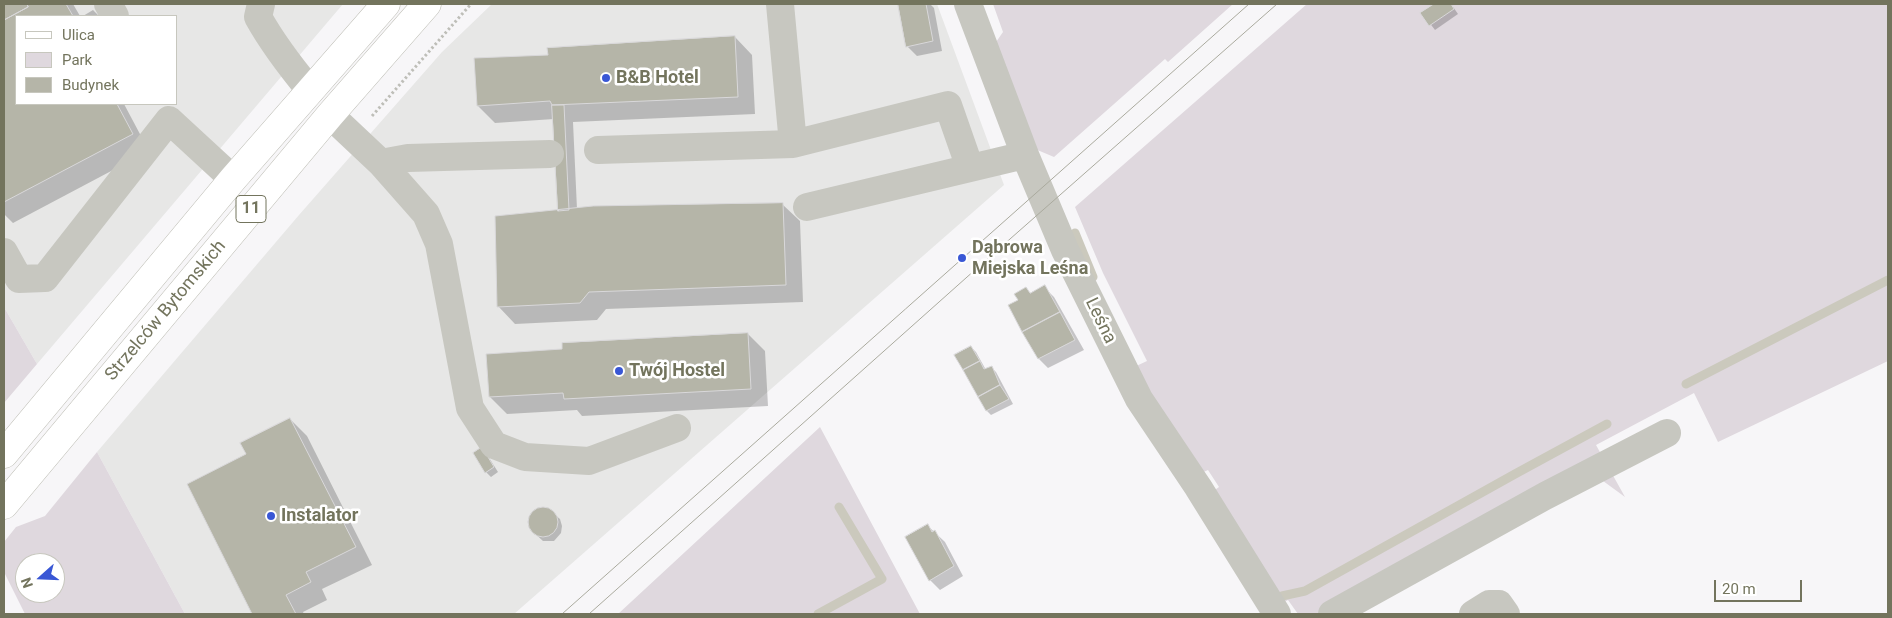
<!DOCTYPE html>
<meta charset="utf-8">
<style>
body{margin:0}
#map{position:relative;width:1892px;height:618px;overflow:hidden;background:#f7f6f8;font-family:Roboto,sans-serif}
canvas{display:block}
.frame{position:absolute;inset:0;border:5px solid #73745d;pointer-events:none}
.legend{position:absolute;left:15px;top:15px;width:162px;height:90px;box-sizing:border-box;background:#fff;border:1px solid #c7c7be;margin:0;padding:6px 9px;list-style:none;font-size:15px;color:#73745d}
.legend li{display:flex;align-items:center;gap:10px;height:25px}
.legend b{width:25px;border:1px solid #c7c7be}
.north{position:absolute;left:15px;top:553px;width:50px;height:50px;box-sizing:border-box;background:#fff;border:1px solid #c7c7be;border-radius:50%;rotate:250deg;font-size:14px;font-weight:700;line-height:20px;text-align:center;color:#73745d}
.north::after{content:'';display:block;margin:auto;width:18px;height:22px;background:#3957d5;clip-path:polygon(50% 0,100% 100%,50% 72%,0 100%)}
.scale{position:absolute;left:1714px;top:580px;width:88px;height:22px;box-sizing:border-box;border:2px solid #73745d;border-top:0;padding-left:6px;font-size:15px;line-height:18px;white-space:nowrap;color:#73745d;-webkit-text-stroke:4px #fff;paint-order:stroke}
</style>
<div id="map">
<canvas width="1892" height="618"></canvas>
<div class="frame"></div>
<ul class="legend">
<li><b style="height:6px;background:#fff"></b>Ulica</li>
<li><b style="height:14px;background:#dfd8de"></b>Park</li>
<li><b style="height:14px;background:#b5b5a8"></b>Budynek</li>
</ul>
<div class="north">N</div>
<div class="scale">20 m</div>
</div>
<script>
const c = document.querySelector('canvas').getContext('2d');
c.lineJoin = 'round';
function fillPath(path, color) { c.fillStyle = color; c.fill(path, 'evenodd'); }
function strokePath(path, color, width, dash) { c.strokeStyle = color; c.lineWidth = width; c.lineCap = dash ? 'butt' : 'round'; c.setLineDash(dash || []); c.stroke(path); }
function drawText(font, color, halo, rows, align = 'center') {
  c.font = font + ' Roboto,sans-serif'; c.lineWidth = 5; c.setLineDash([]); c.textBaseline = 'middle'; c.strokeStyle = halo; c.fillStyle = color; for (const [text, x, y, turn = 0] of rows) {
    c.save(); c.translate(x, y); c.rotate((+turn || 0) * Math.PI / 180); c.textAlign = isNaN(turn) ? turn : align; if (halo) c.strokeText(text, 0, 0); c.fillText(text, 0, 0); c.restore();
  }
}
const built = new Path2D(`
 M 4,4 L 343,4 L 37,364 L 4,307 ZM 16,16 L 176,16 L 176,104 L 16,104 Z
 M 492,4 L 937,4 L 1004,185 L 514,614 L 185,614 L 97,452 L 299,215 L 442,52 Z`);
const green = new Path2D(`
 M 993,4 L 1233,4 L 1168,62 L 1165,59 L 1054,157 L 1035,149 L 994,45 L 1003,32 Z
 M 1307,4 L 1887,4 L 1888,361 L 1718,442 L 1694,393 L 1596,445 L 1625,497 L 1599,478 L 1344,614 L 1298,614 L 1288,600 L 1279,605 L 1209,494 L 1219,487 L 1208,470 L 1197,475 L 1132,368 L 1147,361 L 1103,273 L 1075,207 Z
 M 4,307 L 37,364 L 4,403 Z
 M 820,427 L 920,614 L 618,614 Z
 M 97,452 L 185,614 L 25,614 L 4,572 L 4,542 L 16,527 L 45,516 ZM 25,563 L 55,563 L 55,593 L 25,593 Z`);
const shadow = new Path2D(`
 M 4,4 L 73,4 L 80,16 L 16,16 L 16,104 L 124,104 L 149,151 L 13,223 L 4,214 Z
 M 900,4 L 930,4 L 934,8 L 942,51 L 917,56 L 907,46 Z
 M 1436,4 L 1451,4 L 1458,14 L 1435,30 L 1422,13 Z
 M 93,10 L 99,16 L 83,16 Z
 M 735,37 L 752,55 L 755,114 L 573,122 L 577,209 L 782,204 L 800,221 L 803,302 L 606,309 L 597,320 L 515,324 L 498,306 L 559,211 L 554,119 L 495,123 L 478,106 L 549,56 Z
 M 1044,287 L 1054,297 L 1084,350 L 1048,368 L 1039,359 L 1019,300 L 1026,289 L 1031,294 Z
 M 748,334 L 765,351 L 768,406 L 582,416 L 577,410 L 507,414 L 490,397 L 563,351 Z
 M 971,347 L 976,352 L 986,370 L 991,367 L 996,372 L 1013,404 L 991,415 L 987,411 Z
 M 290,419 L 307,436 L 372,565 L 322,589 L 327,600 L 303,612 L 304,614 L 254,614 L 188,485 L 248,455 Z
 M 486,453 L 498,472 L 491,477 L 486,472 Z
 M 540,508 L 548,509 L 560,519 L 562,526 L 561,533 L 554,541 L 543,541 L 530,529 L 529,519 L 533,511 Z
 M 928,526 L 945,542 L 963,576 L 940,590 L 930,580 Z`);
const stream = new Path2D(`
 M 1075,233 L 1093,277
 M 1686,384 L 1888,280
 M 1282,596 L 1305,591 L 1515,474 L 1607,424
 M 818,614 L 882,579 L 839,507`);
const building = new Path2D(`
 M 4,4 L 27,4 L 28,7 L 4,20 Z
 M 27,4 L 66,4 L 73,16 L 16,16 L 16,104 L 117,104 L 133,134 L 4,202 L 4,20 L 28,7 Z
 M 898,4 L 926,4 L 933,41 L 906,47 Z
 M 1434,4 L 1451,4 L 1454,9 L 1429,26 L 1420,13 Z
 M 735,36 L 738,97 L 552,105 L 550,101 L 477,106 L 474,58 L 548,55 L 547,48 Z
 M 552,105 L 564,105 L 569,210 L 558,211 Z
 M 783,203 L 786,285 L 589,292 L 580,303 L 497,307 L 495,216 L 593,206 Z
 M 1045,285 L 1060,312 L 1022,332 L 1008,305 L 1018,300 L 1014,294 L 1026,287 L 1030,293 Z
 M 1060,312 L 1075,340 L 1038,359 L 1022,332 Z
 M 748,333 L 751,389 L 564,399 L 563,393 L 489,397 L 486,354 L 562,349 L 562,343 Z
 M 971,346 L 980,361 L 963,370 L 954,355 Z
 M 980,361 L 984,369 L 992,366 L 1000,385 L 978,397 L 963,370 Z
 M 1000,385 L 1009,399 L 986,411 L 978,397 Z
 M 290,418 L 356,547 L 306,572 L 311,582 L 286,595 L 296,614 L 252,614 L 187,484 L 246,454 L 240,443 Z
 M 482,447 L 494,467 L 485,473 L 473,453 Z
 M528 522a15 15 0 1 1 30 0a15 15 0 1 1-30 0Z
 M 928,524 L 932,532 L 935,530 L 954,566 L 929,581 L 905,537 Z`);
const path = new Path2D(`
 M 372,116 L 471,4`);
const minor = new Path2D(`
 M 108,4 L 115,16
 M 261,4 L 258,17 C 273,44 290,66 309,89
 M 968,4 L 1025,155 L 1065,250 L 1139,399 L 1198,487 L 1277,614
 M 330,115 L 381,163 L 426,214 L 439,244 L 470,408 L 494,445 L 525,457 L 589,461 L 677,428
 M 793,144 L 948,105 L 970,168
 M 598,150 L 793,144 L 780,4
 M 381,163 L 408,158 L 550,154
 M 807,207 L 1025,155
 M 4,252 L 19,279 L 45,278 L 169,120 L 233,179
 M 1332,614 L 1545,496 L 1667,433
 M 1473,614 L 1489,604 L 1499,604 L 1506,614`);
const major = new Path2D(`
 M 4,454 L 233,179 L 386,4
 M 4,505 L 330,115 L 427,4`);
const tram = new Path2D(`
 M 562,614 L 1249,4
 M 589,614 L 985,261 L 1277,4`);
const markers = [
 [606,78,5,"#3957d5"],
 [962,258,5,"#3957d5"],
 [619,371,5,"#3957d5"],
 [271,516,5,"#3957d5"]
];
const shields = [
 [251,209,30]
];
const shieldNames = [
 ["11",251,209]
];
const poiNames = [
 ["B&B Hotel",616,78],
 ["Dąbrowa",972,248],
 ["Miejska Leśna",972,269],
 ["Twój Hostel",629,371],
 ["Instalator",281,516]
];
const streetNames = [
 ["Strzelców Bytomskich",166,311,-50],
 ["Leśna",1100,321,64]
];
fillPath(built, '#e7e7e6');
fillPath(green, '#dfd8de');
fillPath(shadow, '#0003');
strokePath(stream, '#cbc9bd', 9);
fillPath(building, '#b5b5a8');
strokePath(building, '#d9d8da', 1);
strokePath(major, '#babab1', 29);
strokePath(path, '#bebeb8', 3, [2.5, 2.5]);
strokePath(minor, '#c7c7c0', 28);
strokePath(major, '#fff', 28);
strokePath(tram, '#aaaa9e', 1);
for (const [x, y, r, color] of markers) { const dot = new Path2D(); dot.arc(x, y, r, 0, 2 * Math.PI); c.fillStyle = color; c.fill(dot); strokePath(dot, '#fff', 2); }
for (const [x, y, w] of shields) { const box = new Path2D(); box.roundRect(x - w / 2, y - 13.5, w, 27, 4); c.fillStyle = '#fff'; c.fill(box); strokePath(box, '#73745d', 1); }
drawText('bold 16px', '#73745d', null, shieldNames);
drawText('bold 18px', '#73745d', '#fff', poiNames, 'left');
drawText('18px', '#73745d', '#fff', streetNames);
</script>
